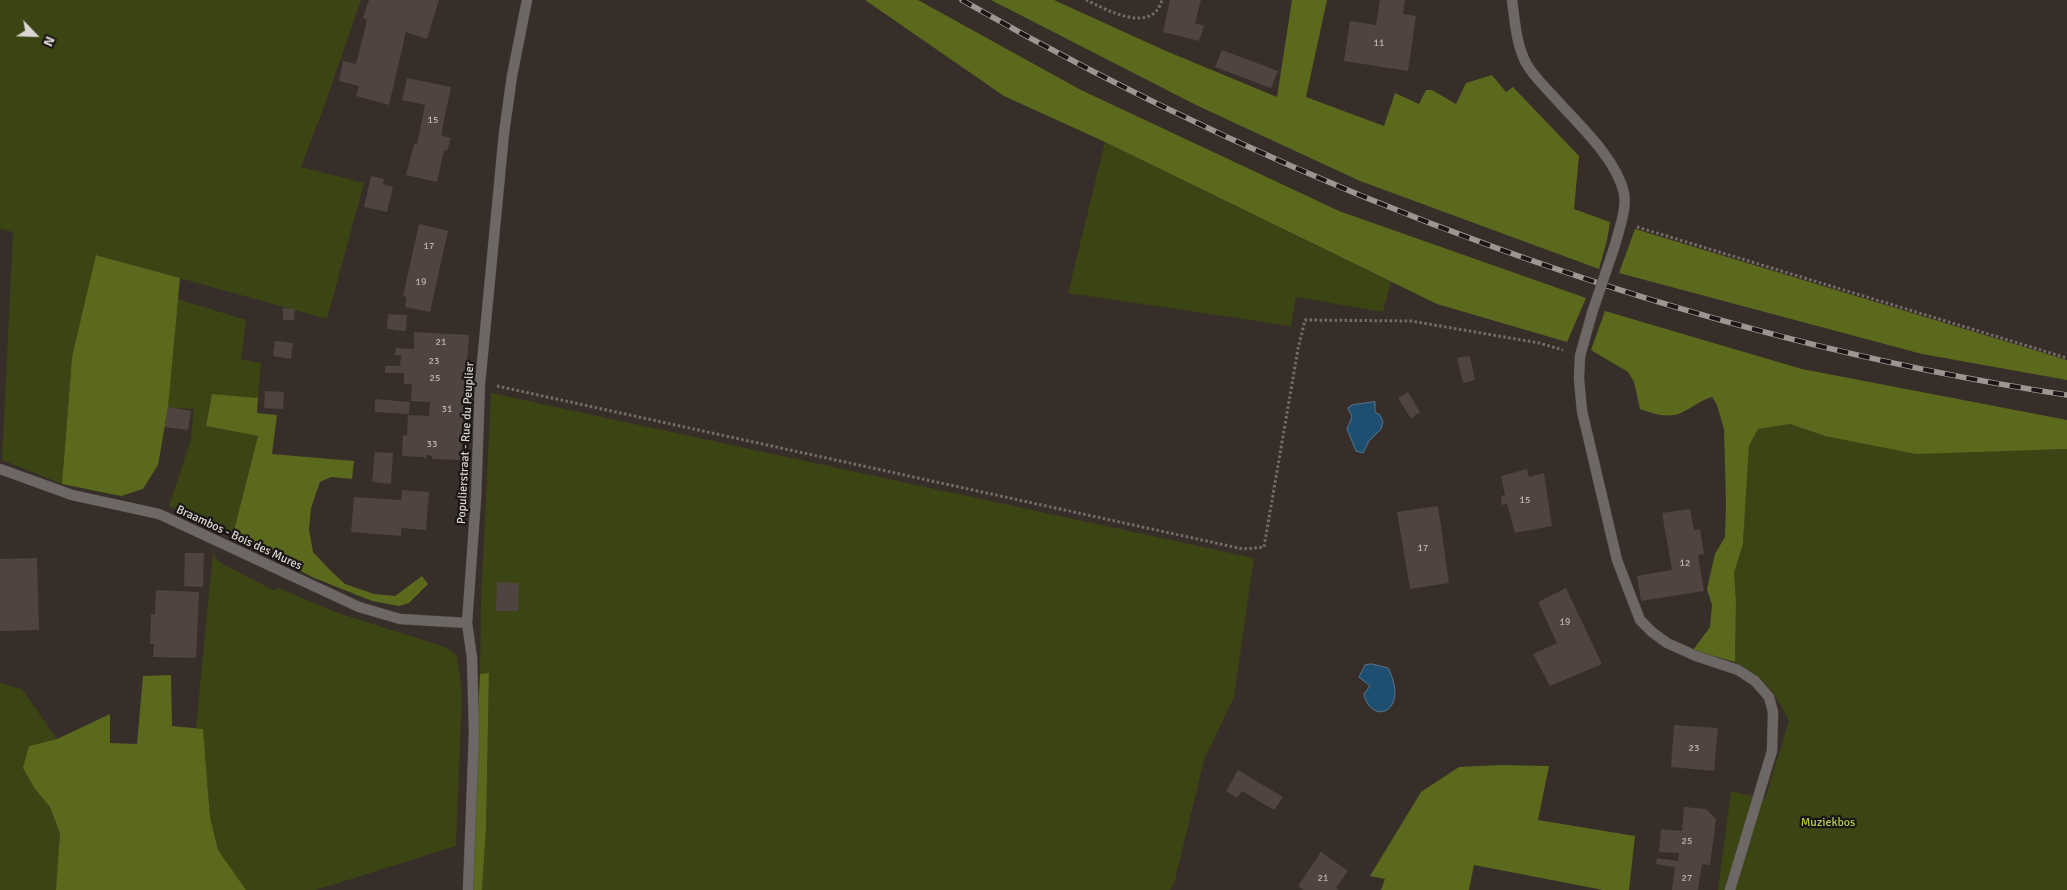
<!DOCTYPE html>
<style>
body{margin:0}
#map{position:relative;width:2067px;height:890px;overflow:hidden;background:#372d29;font-family:Signika,sans-serif}
canvas{display:block}
.north{position:absolute;left:10px;top:10px;width:50px;height:50px;-webkit-text-stroke:4px #1b1615;paint-order:stroke;rotate:114deg;font-size:14px;font-weight:700;line-height:20px;text-align:center;color:#dbd5d2}
.north::after{content:'';display:block;margin:auto;width:18px;height:22px;background:#dbd5d2;clip-path:polygon(50% 0,100% 100%,50% 72%,0 100%)}
</style>
<div id="map">
<canvas width="2067" height="890"></canvas>
<div class="north">N</div>
</div>
<script>
const c = document.querySelector('canvas').getContext('2d');
c.lineJoin = 'round';
function fillPath(path, color) { c.fillStyle = color; c.fill(path, 'evenodd'); }
function strokePath(path, color, width, dash) { c.strokeStyle = color; c.lineWidth = width; c.lineCap = dash ? 'butt' : 'round'; c.setLineDash(dash || []); c.stroke(path); }
function drawText(font, color, halo, rows, align = 'center') {
  c.font = font + ' Signika,sans-serif'; c.lineWidth = 4.5; c.setLineDash([]); c.textBaseline = 'middle'; c.strokeStyle = halo; c.fillStyle = color; for (const [text, x, y, turn = 0] of rows) {
    c.save(); c.translate(x, y); c.rotate((+turn || 0) * Math.PI / 180); c.textAlign = isNaN(turn) ? turn : align; if (halo) c.strokeText(text, 0, 0); c.fillText(text, 0, 0); c.restore();
  }
}
const green = new Path2D(`
 M 0,0 L 361,0 L 326,101 L 301,167 L 364,183 L 327,319 L 97,255 L 72,357 L 62,484 L 2,460 L 13,232 L 0,229 Z
 M 1105,142 L 1391,282 L 1383,312 L 1296,297 L 1291,326 L 1068,293 Z
 M 178,299 L 246,320 L 241,359 L 261,363 L 258,398 L 212,394 L 206,426 L 258,436 L 233,534 L 169,506 L 191,439 L 194,409 L 168,408 Z
 M 491,393 L 1254,558 L 1234,697 L 1204,760 L 1175,880 L 1170,890 L 482,890 L 486,828 L 489,673 L 480,674 L 481,602 Z
 M 1790,424 L 1825,436 L 2054,450 L 2067,449 L 2067,890 L 1718,890 L 1731,791 L 1765,799 L 1789,721 C 1773,690 1767,679 1735,662 L 1736,600 L 1734,573 L 1743,544 L 1749,446 L 1758,429 Z
 M 213,552 L 219,562 L 273,590 L 279,588 L 335,612 L 445,647 L 457,655 L 462,692 L 456,846 L 316,890 L 246,890 L 218,850 L 210,817 L 203,729 L 196,728 Z
 M 0,683 L 22,689 L 57,739 L 29,746 L 35,789 L 50,807 L 60,833 L 56,890 L 0,890 Z`);
const forest = new Path2D(`
 M 865,0 L 918,0 L 1081,90 L 1339,211 L 1586,298 L 1567,342 L 1437,304 L 1105,142 L 1004,96 Z
 M 991,0 L 1054,0 L 1166,51 L 1277,97 L 1292,0 L 1327,0 L 1306,97 L 1384,126 L 1395,93 L 1419,104 L 1426,90 L 1432,90 L 1456,104 L 1466,83 L 1492,75 L 1506,92 L 1513,87 L 1579,156 L 1574,209 L 1610,222 L 1607,240 L 1599,269 L 1360,181 L 1196,105 Z
 M 1635,229 L 2067,360 L 2067,380 L 1922,354 L 1619,273 Z
 M 96,255 L 180,278 L 168,408 L 158,465 L 143,489 L 121,496 L 62,484 L 72,357 Z
 M 1605,311 L 1802,369 L 2067,420 L 2067,449 L 1916,454 L 1825,436 L 1790,424 L 1758,429 L 1749,446 L 1743,544 L 1734,573 L 1736,600 L 1735,662 L 1693,650 L 1710,627 L 1712,605 L 1707,589 L 1715,554 L 1725,537 L 1726,504 L 1724,429 L 1717,405 L 1712,397 C 1699,401 1695,406 1683,412 C 1670,419 1653,414 1640,409 L 1634,382 L 1628,372 L 1591,350 Z
 M 212,394 L 258,398 L 257,413 L 277,415 L 272,454 L 354,461 L 352,479 L 331,477 L 320,482 L 311,508 L 309,530 L 313,552 L 330,570 L 345,584 L 374,594 L 395,596 L 422,576 L 428,584 L 409,603 L 399,606 L 372,601 L 312,577 L 233,534 L 258,436 L 206,426 Z
 M 489,673 L 486,828 L 482,890 L 469,890 L 480,674 Z
 M 171,675 L 172,726 L 203,729 L 210,817 L 218,850 L 246,890 L 56,890 L 60,833 L 50,807 L 35,789 L 23,768 L 29,746 L 57,739 L 110,714 L 110,743 L 137,744 L 143,676 Z
 M 1500,765 L 1549,766 L 1538,820 L 1635,836 L 1629,890 L 1603,890 L 1474,865 L 1469,890 L 1381,890 L 1385,879 L 1370,876 L 1421,792 L 1459,767 Z`);
const water = new Path2D(`
 M 1375,402 L 1375,412 L 1380,415 L 1383,422 L 1381,429 L 1369,441 L 1363,453 L 1356,451 L 1347,429 L 1352,417 L 1348,408 L 1352,405 Z
 M 1372,664 L 1388,668 C 1393,677 1399,696 1391,706 C 1381,719 1366,708 1364,694 L 1370,686 L 1359,677 L 1365,665 Z`);
const building = new Path2D(`
 M 369,0 L 439,0 L 427,39 L 406,32 L 389,105 L 356,96 L 359,86 L 339,81 L 343,61 L 356,64 L 367,20 L 363,18 Z
 M 1170,0 L 1201,0 L 1195,23 L 1204,26 L 1199,41 L 1163,32 Z
 M 1380,0 L 1405,0 L 1403,14 L 1416,16 L 1408,71 L 1344,61 L 1350,21 L 1376,25 Z
 M 1222,50 L 1278,71 L 1271,88 L 1215,67 Z
 M 407,78 L 451,87 L 441,135 L 451,138 L 447,151 L 444,150 L 437,182 L 406,175 L 414,144 L 417,144 L 425,105 L 402,100 Z
 M 371,176 L 384,179 L 383,184 L 393,187 L 387,212 L 364,207 Z
 M 419,224 L 448,231 L 430,312 L 405,307 L 407,297 L 403,296 Z
 M 283,308 L 295,309 L 294,320 L 283,320 Z
 M 388,314 L 407,315 L 406,331 L 387,329 Z
 M 414,332 L 469,335 L 461,460 L 432,459 L 432,456 L 426,455 L 426,459 L 423,457 L 402,456 L 403,435 L 407,436 L 408,415 L 429,416 L 430,402 L 411,401 L 412,384 L 404,384 L 404,373 L 385,373 L 385,366 L 400,366 L 401,355 L 395,355 L 396,348 L 414,349 Z
 M 275,341 L 293,343 L 291,359 L 273,356 Z
 M 1470,356 L 1475,380 L 1463,383 L 1457,358 Z
 M 265,391 L 284,392 L 283,409 L 264,408 Z
 M 1408,392 L 1420,412 L 1411,419 L 1398,398 Z
 M 375,399 L 410,402 L 409,414 L 375,412 Z
 M 168,407 L 191,411 L 188,430 L 165,427 Z
 M 375,452 L 393,453 L 391,484 L 372,482 Z
 M 1527,469 L 1529,477 L 1544,473 L 1552,526 L 1515,533 L 1507,504 L 1502,505 L 1501,496 L 1505,495 L 1501,476 Z
 M 402,490 L 429,492 L 426,530 L 401,528 L 401,536 L 351,532 L 354,497 L 401,500 Z
 M 1438,506 L 1449,583 L 1410,589 L 1397,512 Z
 M 1690,509 L 1694,530 L 1700,529 L 1704,554 L 1698,555 L 1704,591 L 1641,601 L 1637,576 L 1672,570 L 1662,513 Z
 M 185,553 L 204,553 L 203,587 L 184,586 Z
 M 37,558 L 39,630 L 0,631 L 0,559 Z
 M 497,582 L 519,583 L 518,611 L 496,611 Z
 M 1566,588 L 1602,664 L 1550,686 L 1533,654 L 1557,643 L 1538,602 Z
 M 156,590 L 199,592 L 196,658 L 153,657 L 154,644 L 150,644 L 151,614 L 155,614 Z
 M 1674,725 L 1718,728 L 1714,771 L 1671,767 Z
 M 1238,770 L 1283,797 L 1274,810 L 1242,791 L 1237,798 L 1226,791 Z
 M 1684,807 L 1706,809 L 1716,819 L 1710,865 L 1702,864 L 1698,890 L 1672,890 L 1675,867 L 1656,864 L 1657,858 L 1678,861 L 1679,853 L 1659,852 L 1661,829 L 1682,831 Z
 M 1321,852 L 1348,871 L 1336,888 L 1338,890 L 1304,890 L 1298,886 Z`);
const path = new Path2D(`
 M 1086,0 C 1107,10 1152,35 1162,0
 M 1637,227 L 2067,358
 M 497,386 L 1243,549 L 1264,547 L 1298,349 L 1305,320 L 1411,321 L 1539,343 L 1563,350`);
const minor = new Path2D(`
 M 1512,0 C 1515,21 1516,44 1526,63 C 1533,76 1545,87 1555,98 C 1578,124 1616,158 1624,193 C 1627,209 1619,229 1615,245
 M 1592,313 L 1580,356 L 1579,379 L 1582,411 L 1617,560 L 1640,620 L 1652,632 L 1667,643 L 1696,656 L 1738,670 L 1755,681 L 1769,697 L 1773,712 L 1772,751 L 1730,890
 M 0,469 L 72,495 L 159,514 L 359,607 L 400,619 L 467,623
 M 468,890 L 474,733 L 472,658 L 467,623 L 476,498 L 480,384 L 504,133 L 512,76 L 527,0`);
const rail = new Path2D(`
 M 962,0 C 1299,193 1683,337 2067,395`);
const minorBridge = new Path2D(`
 M 1592,313 L 1615,245`);
const numberNames = [
 ["11",1379,43],
 ["15",433,120],
 ["17",429,246],
 ["19",421,282],
 ["21",441,342],
 ["23",434,361],
 ["25",435,378],
 ["31",447,409],
 ["33",432,444],
 ["15",1525,500],
 ["17",1423,548],
 ["12",1685,563],
 ["19",1565,622],
 ["23",1694,748],
 ["25",1687,841],
 ["21",1323,878],
 ["27",1687,878]
];
const streetNames = [
 ["Populierstraat - Rue du Peuplier",466,443,-87],
 ["Braambos - Bois des Mures",239,538,25]
];
const parkNames = [
 ["Muziekbos",1828,823]
];
fillPath(green, '#3b4513');
fillPath(forest, '#5a691c');
fillPath(water, '#1e4f71');
strokePath(water, '#57778e', 1);
fillPath(building, '#4f4440');
strokePath(minor, '#554b47', 11);
strokePath(path, '#756c69', 3, [2.5, 2.5]);
strokePath(minor, '#6d6866', 10);
strokePath(rail, '#9c9591', 5.5);
strokePath(rail, '#1b1615', 4, [11]);
strokePath(minorBridge, '#554b47', 11, []);
strokePath(minorBridge, '#6d6866', 10);
drawText('10px', '#b8b1ae', null, numberNames);
drawText('12px', '#dbd5d2', '#1b1615', streetNames);
drawText('12px', '#b3cd4a', '#1b1615', parkNames);
</script>
